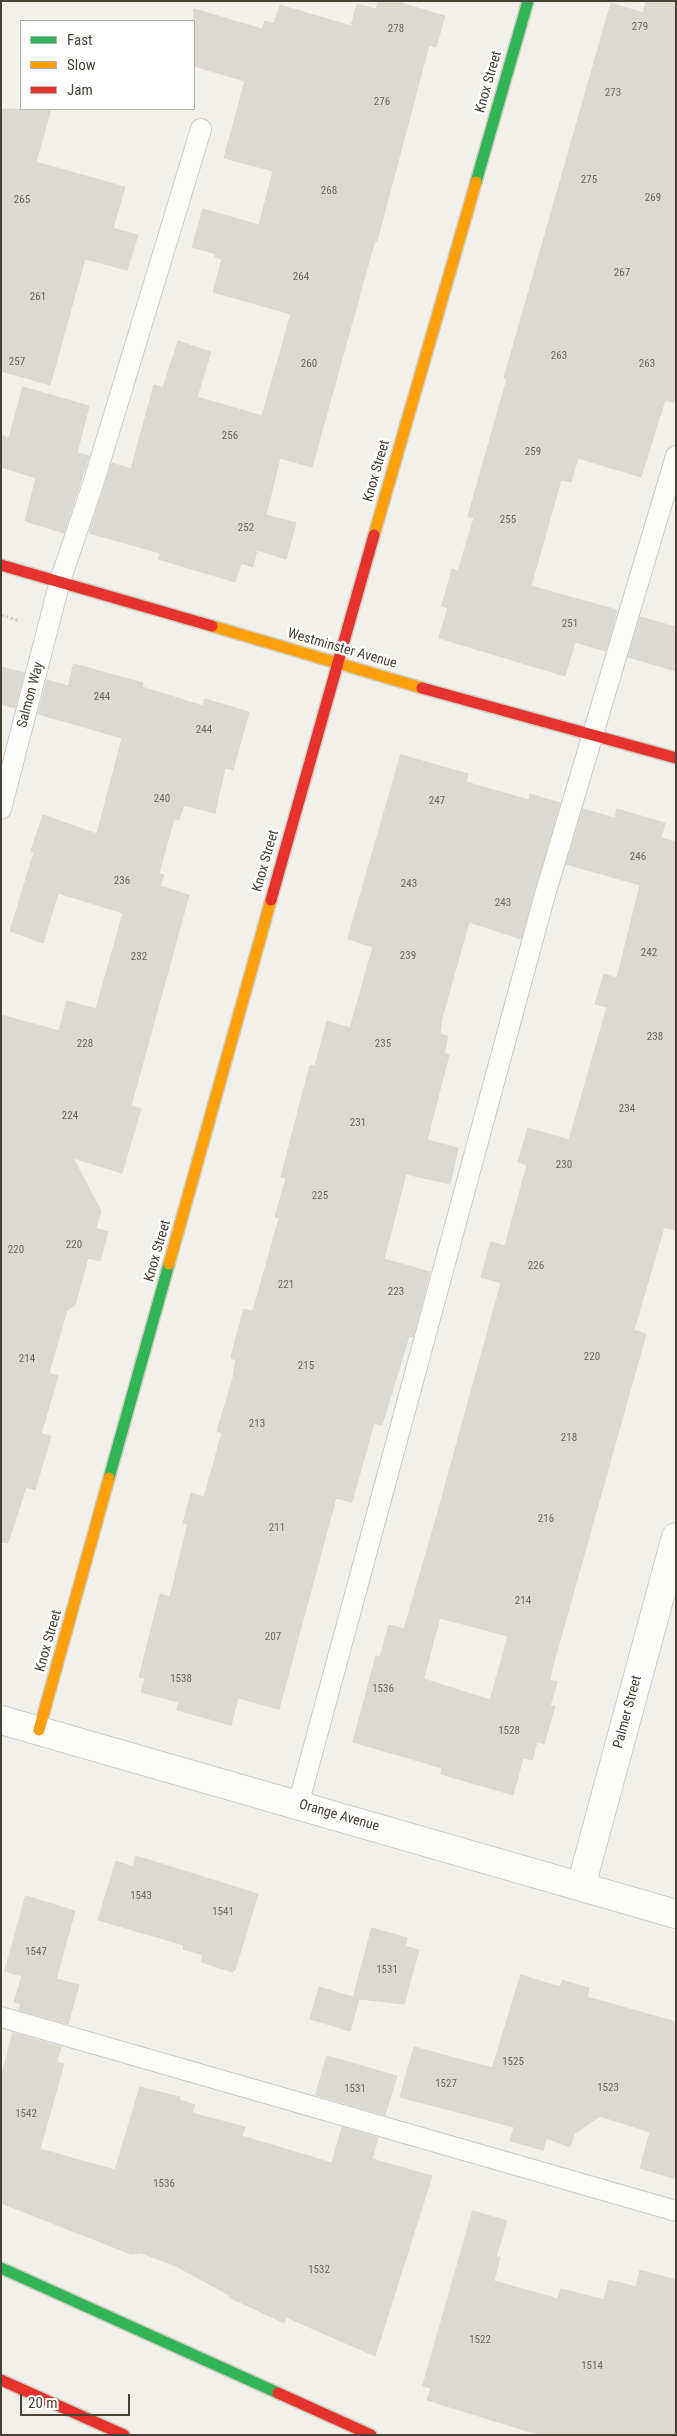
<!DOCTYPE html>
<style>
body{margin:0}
#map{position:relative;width:677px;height:2436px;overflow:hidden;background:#f1f0ea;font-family:"Roboto Condensed",sans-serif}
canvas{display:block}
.frame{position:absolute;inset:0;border:2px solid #474235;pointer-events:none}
.legend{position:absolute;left:20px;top:20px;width:175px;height:90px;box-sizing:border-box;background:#fff;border:1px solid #b5b3ae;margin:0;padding:6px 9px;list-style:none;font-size:15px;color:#474235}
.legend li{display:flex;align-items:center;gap:10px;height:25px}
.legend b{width:25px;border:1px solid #b5b3ae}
.scale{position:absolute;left:20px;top:2394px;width:110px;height:22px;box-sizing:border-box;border:2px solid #474235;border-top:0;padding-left:6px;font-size:15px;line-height:18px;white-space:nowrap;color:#474235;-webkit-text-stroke:4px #fff;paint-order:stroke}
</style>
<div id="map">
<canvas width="677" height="2436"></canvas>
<div class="frame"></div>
<ul class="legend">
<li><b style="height:6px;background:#30b455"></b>Fast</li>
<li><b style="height:6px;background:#ff9f0a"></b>Slow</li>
<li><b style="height:6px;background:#e5322d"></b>Jam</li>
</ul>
<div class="scale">20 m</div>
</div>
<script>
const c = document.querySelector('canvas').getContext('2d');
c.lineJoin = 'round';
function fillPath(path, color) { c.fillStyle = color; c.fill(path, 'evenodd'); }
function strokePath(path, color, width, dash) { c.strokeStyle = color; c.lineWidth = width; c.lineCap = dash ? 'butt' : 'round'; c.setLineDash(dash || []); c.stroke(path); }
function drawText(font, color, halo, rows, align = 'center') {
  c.font = font + ' "Roboto Condensed",sans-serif'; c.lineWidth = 5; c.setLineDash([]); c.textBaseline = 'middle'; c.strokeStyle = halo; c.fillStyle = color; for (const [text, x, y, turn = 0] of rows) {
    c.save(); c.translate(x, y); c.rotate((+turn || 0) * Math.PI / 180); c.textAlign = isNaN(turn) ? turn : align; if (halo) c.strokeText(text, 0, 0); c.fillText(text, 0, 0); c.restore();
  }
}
const building = new Path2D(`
 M 378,1 L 394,1 L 445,16 L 436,47 L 429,45 L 377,241 L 375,240 L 312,467 L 280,458 L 266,515 L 296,523 L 286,559 L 257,550 L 253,567 L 241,563 L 235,582 L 158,559 L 160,553 L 89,533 L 112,463 L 131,469 L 154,385 L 163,388 L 178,341 L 211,352 L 197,397 L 262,416 L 291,314 L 213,292 L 222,259 L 215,257 L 216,254 L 192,247 L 203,209 L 259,225 L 273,171 L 224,158 L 245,81 L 194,66 L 194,9 L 262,29 L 265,21 L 274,24 L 280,5 L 351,26 L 357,4 L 376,9 Z
 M 646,1 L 676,1 L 676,403 L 665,400 L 641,477 L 578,458 L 571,482 L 561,480 L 531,586 L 617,610 L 606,651 L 575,642 L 565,676 L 439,638 L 448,608 L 442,606 L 452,569 L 458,571 L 474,518 L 468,516 L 507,379 L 504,378 L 611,3 L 643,13 Z
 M 1,109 L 51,109 L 36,162 L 125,187 L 113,228 L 138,235 L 127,270 L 85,259 L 50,385 L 1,371 Z
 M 23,387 L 89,406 L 77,453 L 89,456 L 64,533 L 25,521 L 36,478 L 1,467 L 1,435 L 9,438 Z
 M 640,617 L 676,627 L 676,671 L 628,657 Z
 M 74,664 L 143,683 L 142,687 L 203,706 L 205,699 L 249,712 L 233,770 L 225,768 L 215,813 L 184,805 L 179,820 L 174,819 L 159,873 L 164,875 L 160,886 L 189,895 L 131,1106 L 141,1109 L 122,1173 L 73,1158 L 101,1211 L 96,1228 L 108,1232 L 100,1261 L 88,1258 L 75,1305 L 67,1310 L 49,1373 L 58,1376 L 41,1434 L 51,1436 L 35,1490 L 26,1487 L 8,1543 L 1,1542 L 1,1015 L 59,1031 L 67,1001 L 96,1009 L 123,913 L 58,893 L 43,943 L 10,931 L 34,852 L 31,851 L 43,815 L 97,834 L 122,738 L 38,714 L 47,680 L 68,686 Z
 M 1,667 L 24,673 L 15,708 L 1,704 Z
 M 401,755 L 468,774 L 466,782 L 529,800 L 530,794 L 560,803 L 521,939 L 469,922 L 442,1018 L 440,1034 L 448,1036 L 444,1053 L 449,1055 L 427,1140 L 458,1148 L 450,1184 L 406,1174 L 384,1259 L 430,1272 L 413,1337 L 409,1336 L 382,1425 L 374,1423 L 352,1502 L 336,1498 L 279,1709 L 238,1698 L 231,1725 L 177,1710 L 179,1702 L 141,1692 L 145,1678 L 139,1677 L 160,1594 L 170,1597 L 188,1524 L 183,1523 L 191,1493 L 204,1497 L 222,1433 L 217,1431 L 233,1378 L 236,1360 L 231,1358 L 232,1352 L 244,1309 L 253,1311 L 279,1218 L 275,1217 L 286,1178 L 281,1177 L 310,1065 L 315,1066 L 327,1021 L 350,1028 L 373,947 L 348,939 Z
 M 583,809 L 615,818 L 617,809 L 665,823 L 661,838 L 676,842 L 676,1230 L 664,1227 L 634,1330 L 646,1334 L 552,1669 L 550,1680 L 557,1682 L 550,1706 L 555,1706 L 544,1744 L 537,1742 L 532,1760 L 523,1758 L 513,1795 L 441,1774 L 442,1768 L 353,1742 L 376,1656 L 380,1657 L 389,1625 L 404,1629 L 434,1526 L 501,1283 L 481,1277 L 491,1242 L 505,1246 L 527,1165 L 518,1162 L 528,1128 L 569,1140 L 607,1007 L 595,1004 L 604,974 L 617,978 L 640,885 L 566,864 ZM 440,1618 L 508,1636 L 490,1700 L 424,1679 Z
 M 136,1856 L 258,1894 L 235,1970 L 232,1972 L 201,1962 L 203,1955 L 183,1949 L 184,1945 L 98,1920 L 116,1861 L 133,1867 Z
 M 26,1896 L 75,1911 L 56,1979 L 79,1985 L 68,2024 L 19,2010 L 21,2004 L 14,2002 L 22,1976 L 5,1971 Z
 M 372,1928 L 407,1938 L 405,1946 L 419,1950 L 404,2004 L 359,1999 L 350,2031 L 310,2019 L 319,1987 L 353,1997 Z
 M 521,1975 L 560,1987 L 562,1980 L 589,1988 L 587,1997 L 676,2022 L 676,2179 L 640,2168 L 650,2132 L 600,2116 L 574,2134 L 570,2147 L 546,2138 L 543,2150 L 510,2141 L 514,2127 L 400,2097 L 414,2047 L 492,2068 Z
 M 13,2033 L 61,2047 L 57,2062 L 64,2064 L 40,2149 L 115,2170 L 140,2087 L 180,2097 L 179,2100 L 195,2105 L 192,2113 L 245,2127 L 242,2136 L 332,2163 L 342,2127 L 378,2138 L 372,2159 L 432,2176 L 375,2356 L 286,2317 L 284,2323 L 229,2297 L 229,2295 L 176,2266 L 141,2253 L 131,2254 L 1,2203 L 1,2079 Z
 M 327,2056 L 397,2076 L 385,2115 L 316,2095 Z
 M 473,2211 L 507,2221 L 496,2257 L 500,2257 L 494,2281 L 558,2299 L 561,2289 L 604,2300 L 609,2280 L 636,2287 L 640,2270 L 676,2280 L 676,2435 L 540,2435 L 427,2400 L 431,2388 L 423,2386 Z`);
const path = new Path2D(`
 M 1,615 L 20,621`);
const lane = new Path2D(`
 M 1,809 L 60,581 L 94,481 L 201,129
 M 298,1805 L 544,898 L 676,456
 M 1,2017 L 676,2211`);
const street = new Path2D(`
 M 1,1720 L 676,1914
 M 581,1886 L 676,1537`);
const fast = new Path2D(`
 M 476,182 L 528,1
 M 109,1478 L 169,1264
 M 1,2268 L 278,2393`);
const slow = new Path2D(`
 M 374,535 L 476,182
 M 212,626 L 422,688
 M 169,1264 L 271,900
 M 39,1730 L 109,1478`);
const jam = new Path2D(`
 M 1,565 L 212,626
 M 422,688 L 676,758
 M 271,900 L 374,535
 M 1,2380 L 124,2435
 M 278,2393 L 371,2435`);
const numberNames = [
 ["279",640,27],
 ["278",396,29],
 ["273",613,93],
 ["276",382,102],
 ["275",589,180],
 ["268",329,191],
 ["269",653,198],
 ["265",22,200],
 ["267",622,273],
 ["264",301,277],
 ["261",38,297],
 ["263",559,356],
 ["257",17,362],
 ["260",309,364],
 ["263",647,364],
 ["256",230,436],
 ["259",533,452],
 ["255",508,520],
 ["252",246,528],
 ["251",570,624],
 ["244",102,697],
 ["244",204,730],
 ["240",162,799],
 ["247",437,801],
 ["246",638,857],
 ["236",122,881],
 ["243",409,884],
 ["243",503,903],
 ["242",649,953],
 ["239",408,956],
 ["232",139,957],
 ["238",655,1037],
 ["228",85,1044],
 ["235",383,1044],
 ["234",627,1109],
 ["224",70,1116],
 ["231",358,1123],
 ["230",564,1165],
 ["225",320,1196],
 ["220",74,1245],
 ["220",16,1250],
 ["226",536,1266],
 ["221",286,1285],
 ["223",396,1292],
 ["220",592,1357],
 ["214",27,1359],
 ["215",306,1366],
 ["213",257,1424],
 ["218",569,1438],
 ["216",546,1519],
 ["211",277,1528],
 ["214",523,1601],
 ["207",273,1637],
 ["1538",181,1679],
 ["1536",383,1689],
 ["1528",509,1731],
 ["1543",141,1896],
 ["1541",223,1912],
 ["1547",36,1952],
 ["1531",387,1970],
 ["1525",513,2062],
 ["1527",446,2084],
 ["1523",608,2088],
 ["1531",355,2089],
 ["1542",26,2114],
 ["1536",164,2184],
 ["1532",319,2270],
 ["1522",480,2340],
 ["1514",592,2366]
];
const streetNames = [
 ["Knox Street",489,82,-74],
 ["Knox Street",377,471,-74],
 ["Westminster Avenue",342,649,16],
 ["Salmon Way",31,695,-75],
 ["Knox Street",266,861,-74],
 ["Knox Street",158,1251,-74],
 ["Knox Street",49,1641,-74],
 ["Palmer Street",628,1712,-75],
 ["Orange Avenue",339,1816,16]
];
fillPath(building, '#dbd9d2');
strokePath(building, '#d9d7d0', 1);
strokePath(lane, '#cdccc6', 22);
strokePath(street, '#cdccc6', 30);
strokePath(fast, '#d0cec1', 14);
strokePath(slow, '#d0cec1', 14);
strokePath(jam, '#d0cec1', 14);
strokePath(path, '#d2cfca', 3, [2.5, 2.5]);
strokePath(lane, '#fdfdfc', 20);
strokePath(street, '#fdfdfc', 28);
strokePath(fast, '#30b455', 11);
strokePath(slow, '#ff9f0a', 11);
strokePath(jam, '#e5322d', 11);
drawText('11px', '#6d685d', null, numberNames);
drawText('14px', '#474235', '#fff', streetNames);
</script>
